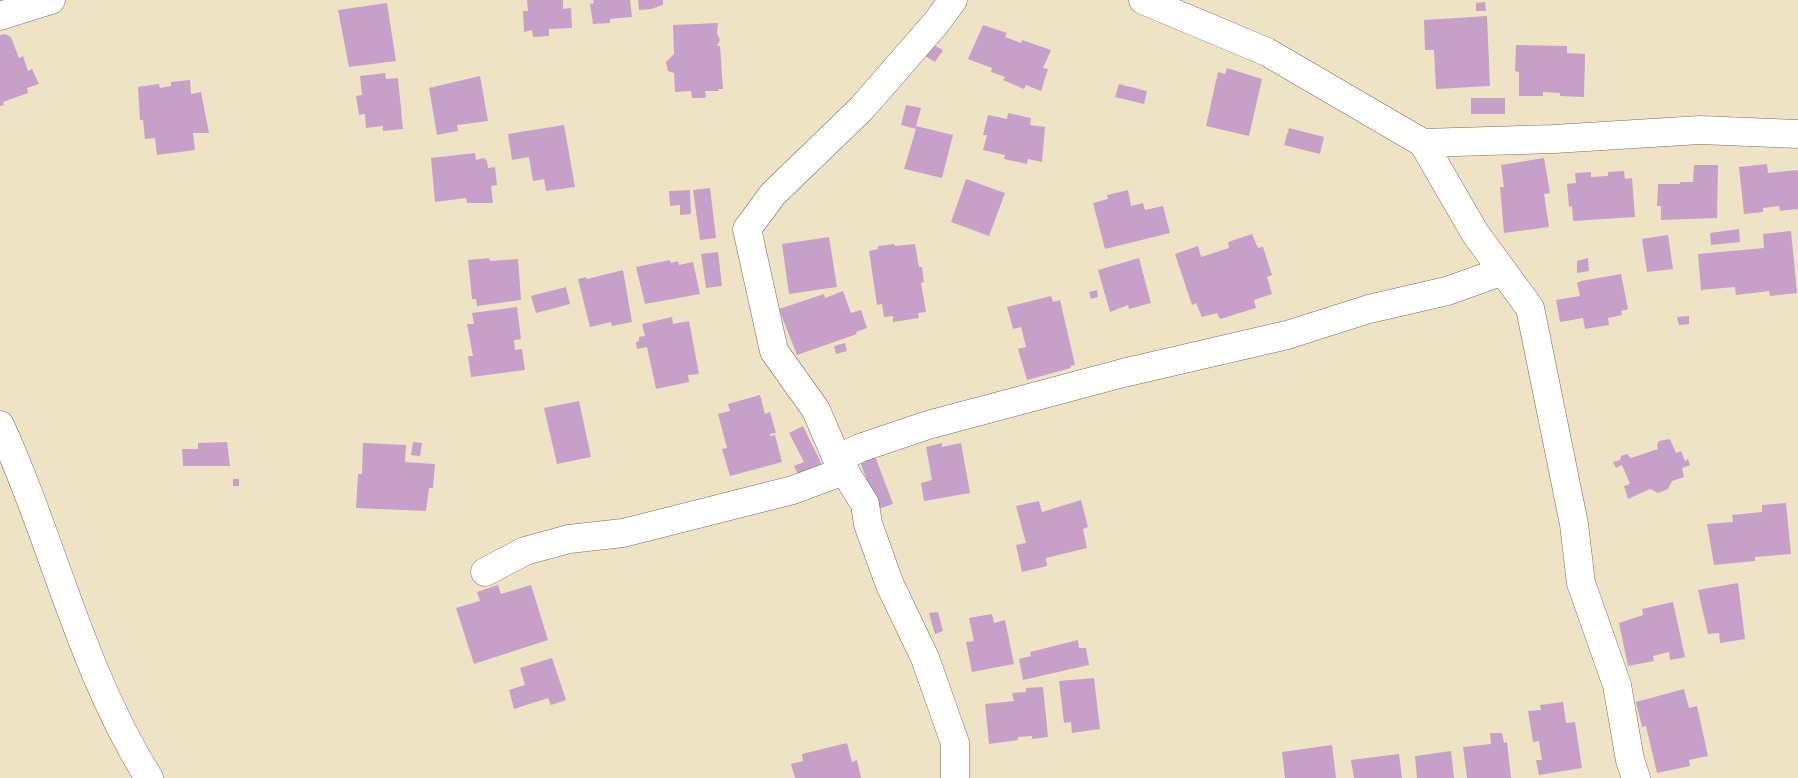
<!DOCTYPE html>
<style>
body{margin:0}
canvas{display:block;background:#eee4c5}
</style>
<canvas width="1798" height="778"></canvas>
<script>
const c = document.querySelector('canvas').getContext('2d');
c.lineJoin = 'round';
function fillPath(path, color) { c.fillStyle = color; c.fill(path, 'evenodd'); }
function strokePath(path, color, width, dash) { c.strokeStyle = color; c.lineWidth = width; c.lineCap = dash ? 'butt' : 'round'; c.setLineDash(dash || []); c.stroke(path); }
const building = new Path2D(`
 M 527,0 L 563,0 L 563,9 L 571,8 L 572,28 L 549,29 L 549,36 L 533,37 L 532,30 L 524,32 L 523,11 L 528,11 Z
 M 593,0 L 630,0 L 632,17 L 610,19 L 610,23 L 593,24 L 590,4 L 594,3 Z
 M 638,0 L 663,0 L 663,5 L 651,9 L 639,10 Z
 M 1485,2 L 1486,11 L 1476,11 L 1476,3 Z
 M 387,3 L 396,61 L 349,67 L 338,10 Z
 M 1487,16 L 1490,86 L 1436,89 L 1434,50 L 1425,50 L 1424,20 Z
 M 718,23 L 717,33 L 720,40 L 717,46 L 720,46 L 723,89 L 718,89 L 719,91 L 705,91 L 706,97 L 703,98 L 692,98 L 691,91 L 675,92 L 674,73 L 668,71 L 666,62 L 674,54 L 673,25 Z
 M 983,25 L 1007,33 L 1005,37 L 1021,43 L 1022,40 L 1051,50 L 1043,68 L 1048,69 L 1041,91 L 1026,85 L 1024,89 L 1003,80 L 1005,77 L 991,72 L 992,68 L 968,59 Z
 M 5,34 L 11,37 L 19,58 L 23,56 L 28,71 L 32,69 L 39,84 L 27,88 L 28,93 L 3,102 L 4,105 L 0,106 L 0,35 Z
 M 928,42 L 943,50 L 935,62 L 920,53 Z
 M 1516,45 L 1567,46 L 1567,53 L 1585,54 L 1584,97 L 1560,96 L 1560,93 L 1543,92 L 1543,96 L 1519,96 L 1519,72 L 1515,71 Z
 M 1227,68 L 1262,79 L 1249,136 L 1206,126 L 1218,72 L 1225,74 Z
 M 385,73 L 386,79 L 398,78 L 403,129 L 383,131 L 383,126 L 366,128 L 365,114 L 359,115 L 356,96 L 362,95 L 360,76 Z
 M 480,76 L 488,121 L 457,125 L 458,131 L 437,135 L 429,88 Z
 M 190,80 L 191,94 L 201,92 L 209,133 L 193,133 L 195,150 L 157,155 L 155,138 L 145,139 L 143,120 L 140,120 L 138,87 L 159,84 L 160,88 L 171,86 L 171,82 Z
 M 1119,84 L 1147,91 L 1144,104 L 1115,97 Z
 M 1471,98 L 1505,98 L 1505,114 L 1471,114 Z
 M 906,105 L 921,108 L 916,126 L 953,135 L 942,178 L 904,169 L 916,129 L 901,125 Z
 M 1008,113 L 1031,118 L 1030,125 L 1045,127 L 1042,162 L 1028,159 L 1027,164 L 1004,159 L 1005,155 L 983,150 L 987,135 L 983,135 L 988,115 L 1007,119 Z
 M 564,125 L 575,187 L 546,191 L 544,179 L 533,181 L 529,157 L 512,160 L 508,134 Z
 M 1289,128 L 1324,137 L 1320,154 L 1284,145 Z
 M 475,153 L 476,160 L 484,158 L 487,161 L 488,168 L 495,167 L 497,185 L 491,186 L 493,203 L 467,203 L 466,198 L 435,202 L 431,158 Z
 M 1544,158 L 1550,193 L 1544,194 L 1549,227 L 1504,233 L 1500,187 L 1504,187 L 1501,165 Z
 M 1767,164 L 1768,173 L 1798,170 L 1798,209 L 1780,211 L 1779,206 L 1763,208 L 1763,212 L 1744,214 L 1739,167 Z
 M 1694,165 L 1718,165 L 1717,218 L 1661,220 L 1661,206 L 1657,206 L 1658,184 L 1680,184 L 1680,182 L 1693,182 Z
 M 1624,171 L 1625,179 L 1632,178 L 1635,217 L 1573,221 L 1572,206 L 1569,207 L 1567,184 L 1576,183 L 1575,173 L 1591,172 L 1591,177 L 1608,176 L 1608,172 Z
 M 966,179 L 1005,193 L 989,236 L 951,222 Z
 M 710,188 L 716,238 L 700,240 L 693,190 Z
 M 690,190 L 691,214 L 680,215 L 680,205 L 670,206 L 669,191 Z
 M 1128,190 L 1131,206 L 1143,203 L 1145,210 L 1163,206 L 1170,233 L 1105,249 L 1093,203 L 1108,199 L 1107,195 Z
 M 1739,229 L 1740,242 L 1711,245 L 1710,233 Z
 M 1791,231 L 1797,293 L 1770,296 L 1769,291 L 1736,295 L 1735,287 L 1701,290 L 1698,254 L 1764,248 L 1763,234 Z
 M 1252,234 L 1258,248 L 1263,247 L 1272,275 L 1267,277 L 1272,294 L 1254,300 L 1256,308 L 1220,319 L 1217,313 L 1202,317 L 1196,303 L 1192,305 L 1175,254 L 1198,246 L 1201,257 L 1229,248 L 1228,242 Z
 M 1668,235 L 1673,269 L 1647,272 L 1642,239 Z
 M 829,237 L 837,287 L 789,294 L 782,244 Z
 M 894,244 L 895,246 L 915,244 L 919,267 L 922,267 L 924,282 L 921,283 L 926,312 L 918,313 L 919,318 L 893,322 L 893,316 L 884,317 L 882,304 L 877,305 L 869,251 L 878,249 L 878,246 Z
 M 718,252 L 722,286 L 706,288 L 701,254 Z
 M 489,258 L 490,261 L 518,259 L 521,300 L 477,306 L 476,299 L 472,299 L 468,260 Z
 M 1139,258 L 1151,303 L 1129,309 L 1128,305 L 1110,312 L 1098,270 Z
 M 1588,258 L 1589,271 L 1577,273 L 1577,261 Z
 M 670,260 L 671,263 L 678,261 L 679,265 L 693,262 L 700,294 L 645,304 L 636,267 Z
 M 623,270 L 632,322 L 612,326 L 611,322 L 590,327 L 578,279 L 586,277 L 587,279 Z
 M 1621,274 L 1628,309 L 1621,311 L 1622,315 L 1608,318 L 1609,325 L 1585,329 L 1583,318 L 1560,322 L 1556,300 L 1580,296 L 1577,283 L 1581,281 Z
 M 566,287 L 570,304 L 536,313 L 531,296 Z
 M 1097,290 L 1098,297 L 1091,299 L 1089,292 Z
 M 843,291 L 851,313 L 861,310 L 867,328 L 856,332 L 857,334 L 797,355 L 779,309 L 824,294 L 825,298 Z
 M 1051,296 L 1053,302 L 1060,300 L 1075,365 L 1070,366 L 1071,368 L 1027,380 L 1018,349 L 1026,347 L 1021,327 L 1013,329 L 1007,307 Z
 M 517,307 L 521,339 L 514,340 L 515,350 L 522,349 L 525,370 L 471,377 L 468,356 L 473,356 L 467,324 L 474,324 L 472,313 Z
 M 1689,316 L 1689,324 L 1679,325 L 1677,317 Z
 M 672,317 L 673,324 L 689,321 L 699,374 L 688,375 L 689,382 L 656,389 L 647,347 L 637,349 L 636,342 L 639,341 L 639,337 L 645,336 L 642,324 Z
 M 845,343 L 847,351 L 836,354 L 834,346 Z
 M 760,395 L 765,414 L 770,412 L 776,433 L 770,434 L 770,436 L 775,435 L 782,462 L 730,476 L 722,449 L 727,448 L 718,414 L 730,411 L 728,404 Z
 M 579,401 L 591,457 L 557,464 L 544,408 Z
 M 803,426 L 824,469 L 801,480 L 794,466 L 804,462 L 789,433 Z
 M 1670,439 L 1676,453 L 1681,451 L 1685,461 L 1688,459 L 1690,465 L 1682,468 L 1684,477 L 1672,481 L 1668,489 L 1658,493 L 1650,489 L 1628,499 L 1624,486 L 1630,484 L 1622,465 L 1616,468 L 1613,462 L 1620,460 L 1621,456 L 1627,454 L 1631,458 L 1658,449 L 1657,445 L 1659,441 Z
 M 227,442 L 230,466 L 183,466 L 182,449 L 198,449 L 198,443 Z
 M 413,442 L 422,443 L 420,456 L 411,455 Z
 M 363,443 L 406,445 L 405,462 L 435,464 L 433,488 L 429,488 L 426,511 L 356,508 L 358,474 L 362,474 Z
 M 942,443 L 942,447 L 961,443 L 970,493 L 924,501 L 921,483 L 932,480 L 926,447 Z
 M 872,448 L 893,504 L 878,509 L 857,454 Z
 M 233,479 L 239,479 L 239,486 L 233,486 Z
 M 1081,500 L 1088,527 L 1083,529 L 1087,548 L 1046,558 L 1047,566 L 1022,572 L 1016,545 L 1026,543 L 1016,506 L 1039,501 L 1042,512 Z
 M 1786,503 L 1791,554 L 1755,557 L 1755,561 L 1714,565 L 1707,524 L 1733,522 L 1732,515 L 1762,512 L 1762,505 Z
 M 1738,583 L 1745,639 L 1720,643 L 1719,633 L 1708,634 L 1698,590 Z
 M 498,585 L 501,594 L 531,585 L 548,640 L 474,664 L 456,608 L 480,601 L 477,592 Z
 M 1673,602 L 1685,657 L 1670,660 L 1669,652 L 1653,656 L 1654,661 L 1628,666 L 1619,623 L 1643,615 L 1642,609 Z
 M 938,612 L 943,631 L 935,634 L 929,613 Z
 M 992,614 L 994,623 L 1005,620 L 1014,664 L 972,672 L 966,642 L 974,641 L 969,618 Z
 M 1078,640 L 1079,648 L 1086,648 L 1089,665 L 1023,680 L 1019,659 L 1031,656 L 1030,652 Z
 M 552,658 L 566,700 L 551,705 L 548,698 L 514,709 L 509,690 L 525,685 L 520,668 Z
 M 1094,678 L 1100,729 L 1072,733 L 1071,722 L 1064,723 L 1059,681 Z
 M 1043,687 L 1048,737 L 1032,739 L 1032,736 L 1018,737 L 1018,740 L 989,744 L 985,704 L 1014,701 L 1012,693 L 1026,692 L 1026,688 Z
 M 1684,689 L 1689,708 L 1697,706 L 1708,756 L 1689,760 L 1690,766 L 1657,773 L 1646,726 L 1642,727 L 1636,702 Z
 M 1563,702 L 1566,723 L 1575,722 L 1582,768 L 1539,775 L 1536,760 L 1542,760 L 1539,741 L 1533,742 L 1528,711 L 1541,710 L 1540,705 Z
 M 1490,733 L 1502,733 L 1504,743 L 1507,742 L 1511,778 L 1467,778 L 1463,747 L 1491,744 Z
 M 847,743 L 852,762 L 857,760 L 861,778 L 795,778 L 791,764 L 803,761 L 802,754 Z
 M 1332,745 L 1336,778 L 1285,778 L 1282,752 Z
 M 1451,751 L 1454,778 L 1417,778 L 1415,756 Z
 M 1399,754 L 1402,778 L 1354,778 L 1351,760 Z`);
const minor = new Path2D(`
 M 953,0 L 936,23 L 862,108 L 773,194 L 747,229 L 774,351 L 816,410 L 837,459 L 865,504 L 868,524 L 890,585 L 925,658 L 955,743 L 955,778
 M 1143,0 L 1267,52 L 1423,143 L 1475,233 L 1530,308 L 1574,524 L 1581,583 L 1617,685 L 1630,760 L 1636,778
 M 0,16 L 51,0
 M 1423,143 L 1554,139 L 1700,130 L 1798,134
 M 0,425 C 53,541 81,670 149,778
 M 837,459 L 860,448 L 928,425 L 1123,373 L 1287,335 L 1369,309 L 1447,291 L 1503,271
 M 485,572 L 525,551 L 569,539 L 623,533 L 793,490 L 844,471`);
fillPath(building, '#c7a0ca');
strokePath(minor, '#836461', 29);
strokePath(minor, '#fff', 28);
</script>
